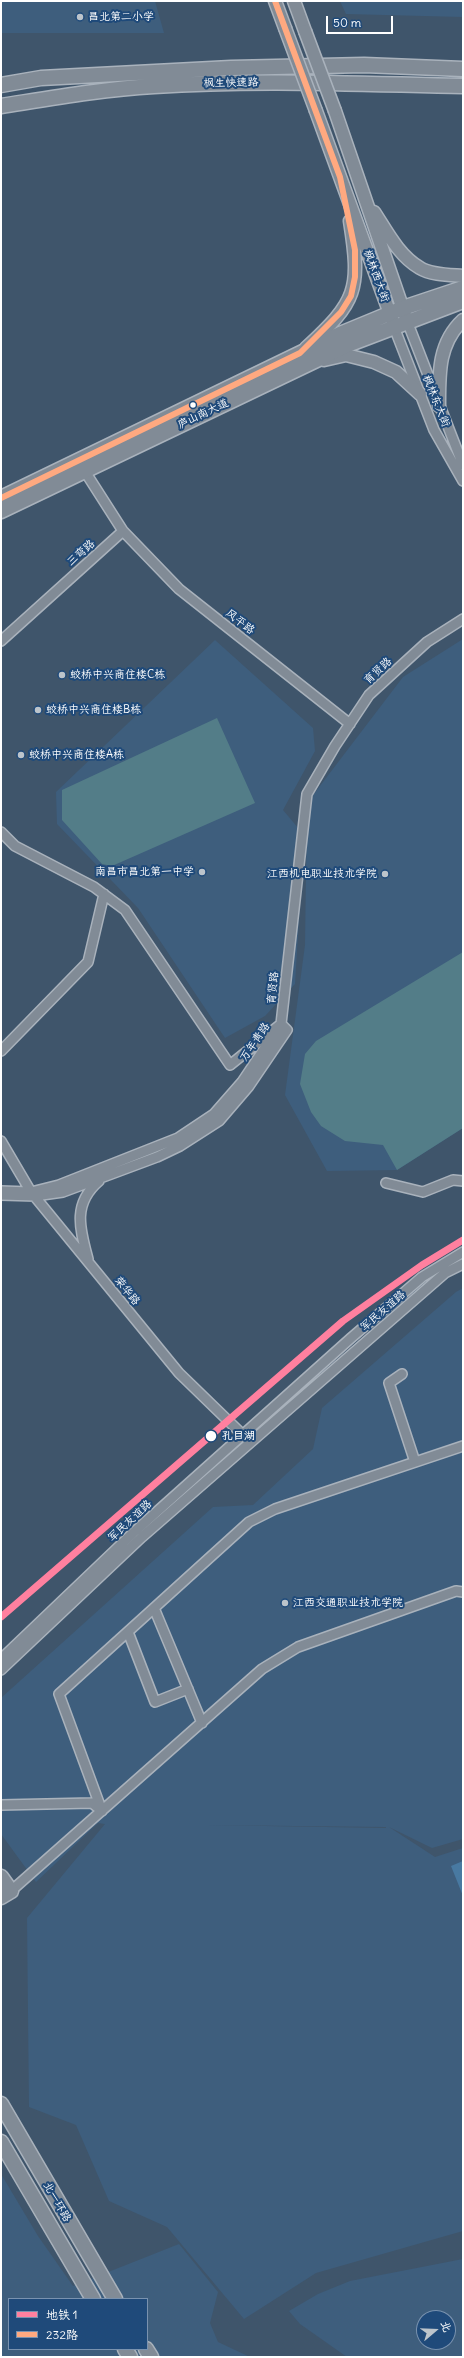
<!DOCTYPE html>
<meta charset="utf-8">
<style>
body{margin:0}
#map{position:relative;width:464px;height:2358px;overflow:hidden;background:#3f556b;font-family:Delius,"LXGW WenKai TC",sans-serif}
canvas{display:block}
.frame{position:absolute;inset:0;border:2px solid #fff;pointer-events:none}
.legend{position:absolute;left:8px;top:2298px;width:140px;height:52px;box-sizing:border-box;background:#1f4a7a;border:1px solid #7992af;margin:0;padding:5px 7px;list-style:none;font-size:12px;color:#fff}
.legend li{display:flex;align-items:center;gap:8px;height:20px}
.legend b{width:20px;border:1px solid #7992af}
.north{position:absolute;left:416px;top:2310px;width:40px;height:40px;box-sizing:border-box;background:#1f4a7a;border:1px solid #7992af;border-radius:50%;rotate:71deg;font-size:11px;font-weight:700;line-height:16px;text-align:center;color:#fff}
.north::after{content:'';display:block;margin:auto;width:14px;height:18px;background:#bcc4cb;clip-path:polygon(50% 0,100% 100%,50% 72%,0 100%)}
.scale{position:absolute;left:326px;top:16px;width:67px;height:18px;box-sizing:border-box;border:2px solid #fff;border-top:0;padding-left:5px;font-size:12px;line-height:14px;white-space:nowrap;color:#fff;-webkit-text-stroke:3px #1f4a7a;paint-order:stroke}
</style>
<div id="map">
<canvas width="464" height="2358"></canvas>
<div class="frame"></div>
<ul class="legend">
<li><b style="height:5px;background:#ff809f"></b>地铁 1</li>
<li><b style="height:5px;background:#ffa980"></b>232路</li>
</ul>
<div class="north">北</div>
<div class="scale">50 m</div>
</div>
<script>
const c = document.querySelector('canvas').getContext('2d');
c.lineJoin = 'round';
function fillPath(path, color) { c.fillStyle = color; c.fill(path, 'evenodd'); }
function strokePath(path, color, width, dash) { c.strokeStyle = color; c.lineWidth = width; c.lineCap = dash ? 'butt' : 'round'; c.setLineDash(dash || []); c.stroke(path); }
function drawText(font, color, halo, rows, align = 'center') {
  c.font = font + ' Delius,"LXGW WenKai TC",sans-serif'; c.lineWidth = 4; c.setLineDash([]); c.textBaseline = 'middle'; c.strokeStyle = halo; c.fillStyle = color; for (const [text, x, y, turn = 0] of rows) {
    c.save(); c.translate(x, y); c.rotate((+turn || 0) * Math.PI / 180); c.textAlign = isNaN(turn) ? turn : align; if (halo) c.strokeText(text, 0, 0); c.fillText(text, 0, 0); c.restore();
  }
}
const built = new Path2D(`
 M 1,1 L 155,1 L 164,33 L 1,33 Z
 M 340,1 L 463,1 L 463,17 L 346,14 Z
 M 463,639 L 463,1128 L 397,1170 L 327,1171 L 285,1095 L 305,945 L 307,803 L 403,677 Z
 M 215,640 L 313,728 L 315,751 L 283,810 L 304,835 L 295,984 L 265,1016 L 225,1038 L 138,908 L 57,824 L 56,792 Z
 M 463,1288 L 463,1839 L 432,1848 L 389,1827 L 435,1857 L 463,1848 L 463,2231 L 316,2273 L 244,2319 L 167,2227 L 109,2201 L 76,2125 L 29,2107 L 27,1918 L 105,1824 L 98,1823 L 36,1882 L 1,1834 L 1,1698 L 213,1507 L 253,1505 L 313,1449 L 322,1408 L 456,1292 ZM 204,1825 L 386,1827 L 386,1828 Z
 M 1,2174 L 38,2236 L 73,2286 L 179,2244 L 218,2292 L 210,2323 L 218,2342 L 250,2357 L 1,2357 ZM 9,2299 L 147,2299 L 147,2349 L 9,2349 Z
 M 463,2259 L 463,2357 L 347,2357 L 300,2324 L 289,2311 L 318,2294 L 350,2281 ZM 424,2318 L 448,2318 L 448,2342 L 424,2342 Z`);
const green = new Path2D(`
 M 217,718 L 255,803 L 112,866 L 102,864 L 62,820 L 62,790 Z
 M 463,952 L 463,1128 L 397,1170 L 383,1145 L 345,1141 L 321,1126 L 311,1112 L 300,1084 L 305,1054 L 316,1041 Z`);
const water = new Path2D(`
 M 463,1861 L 463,1896 L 451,1866 Z`);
const minor = new Path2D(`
 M 407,321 L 463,465
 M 394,327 L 434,430 L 463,481
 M 123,531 L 179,589 L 350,724
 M 1,641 L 123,531 L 84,470
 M 1,832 L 15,846 L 94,887 L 125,910 L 230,1065 L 281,1024 L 307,794 L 335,746 L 369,695 L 427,642 L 463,619
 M 1,1051 L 88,962 L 104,894
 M 1,1141 L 31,1192 L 179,1373 L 247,1439
 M 386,1183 L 423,1192 L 453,1180 L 463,1181
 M 1,1191 L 31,1192 L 59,1185 L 178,1138 L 214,1114 L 242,1082 L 281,1024 L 287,1030 L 249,1086 L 219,1121 L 180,1146 L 157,1157 L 63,1192 L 35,1196 L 1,1195
 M 88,1259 C 80,1229 72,1204 99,1181
 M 402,1374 L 389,1383 L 415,1462
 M 154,1608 L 202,1723
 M 128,1632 L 155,1702 L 188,1689
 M 1,1659 L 133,1533 L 351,1338 L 422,1277 L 463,1252
 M 1,1670 L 142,1537 L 445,1273 L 463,1264
 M 1,1805 L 92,1803 L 102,1811 L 59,1694 L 249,1522 L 275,1509 L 463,1446
 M 11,1891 L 262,1669 L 298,1647 L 456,1591 L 463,1592`);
const major = new Path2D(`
 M 275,1 L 285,28
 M 294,1 L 305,31
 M 316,111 L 393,322
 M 335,111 L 407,321
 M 374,212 C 387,232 399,256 420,268 C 431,275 451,275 463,276
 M 306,348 C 357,301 361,290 350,221
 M 324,360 L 346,355 L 374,362 L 396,372 L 420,394
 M 439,406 C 439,374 438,343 463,320`);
const highway = new Path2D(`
 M 1,85 L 41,78 L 231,68 L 364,65 L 463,69
 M 1,106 C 52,98 103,89 154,86 C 257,79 360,84 463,86
 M 1,498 L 340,334 L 403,308 L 463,288
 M 1,511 L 350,344 L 463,301
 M 1,1877 L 11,1891 L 1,1897
 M 1,2104 L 115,2299
 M 1,2142 L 93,2299
 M 125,2349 L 130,2357
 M 146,2349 L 151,2357`);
const majorBridge = new Path2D(`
 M 285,28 L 316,111
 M 305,31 L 335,111`);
const bus1 = new Path2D(`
 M 1,498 L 300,353 L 341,312 L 351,296 L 355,277 L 355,250 L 340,177 L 275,1`);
const metro1 = new Path2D(`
 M 1,1617 L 343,1321 L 422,1265 L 463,1240`);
const markers = [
 [80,17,4,"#bcc4cb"],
 [193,405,3.5,"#fff"],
 [62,675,4,"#bcc4cb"],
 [38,710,4,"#bcc4cb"],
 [21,755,4,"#bcc4cb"],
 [202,872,4,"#bcc4cb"],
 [385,874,4,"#bcc4cb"],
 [211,1436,6,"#fff"],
 [285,1603,4,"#bcc4cb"]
];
const poiNames = [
 ["昌北第二小学",88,17],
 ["蛟桥中兴商住楼C栋",70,675],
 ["蛟桥中兴商住楼B栋",46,710],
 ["蛟桥中兴商住楼A栋",29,755],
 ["南昌市昌北第一中学",194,872,"right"],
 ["江西机电职业技术学院",377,874,"right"],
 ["江西交通职业技术学院",293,1603]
];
const streetNames = [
 ["枫生快速路",231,83,-1],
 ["枫林西大街",376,276,70],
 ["枫林东大街",436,401,68],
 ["庐山南大道",203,414,-25],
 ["三弯路",81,553,-42],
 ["风平路",240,622,38],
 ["育贤路",378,671,-43],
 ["育贤路",273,988,-84],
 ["万年青路",255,1042,-56],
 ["荣华路",127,1291,51],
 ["军民友谊路",383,1311,-41],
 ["军民友谊路",130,1521,-43],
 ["北一环路",57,2202,60]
];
const stopNames = [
 ["孔目湖",222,1436]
];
fillPath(built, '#3e5e7d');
fillPath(green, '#537d88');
fillPath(water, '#4879a1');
strokePath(minor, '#a9b2bc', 12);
strokePath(major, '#a9b2bc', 15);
strokePath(highway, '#a9b2bc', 17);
strokePath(minor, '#818b96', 9);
strokePath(major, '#818b96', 12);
strokePath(highway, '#818b96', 14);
strokePath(majorBridge, '#a9b2bc', 15, []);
strokePath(majorBridge, '#818b96', 12);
strokePath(bus1, '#ffa980', 6);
strokePath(metro1, '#ff809f', 7);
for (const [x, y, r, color] of markers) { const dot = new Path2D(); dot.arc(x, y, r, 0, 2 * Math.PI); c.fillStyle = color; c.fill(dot); strokePath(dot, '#1f4a7a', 1.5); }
drawText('11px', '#fff', '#1f4a7a', poiNames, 'left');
drawText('11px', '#fff', '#1f4a7a', streetNames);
drawText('bold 11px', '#fff', '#1f4a7a', stopNames, 'left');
</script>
